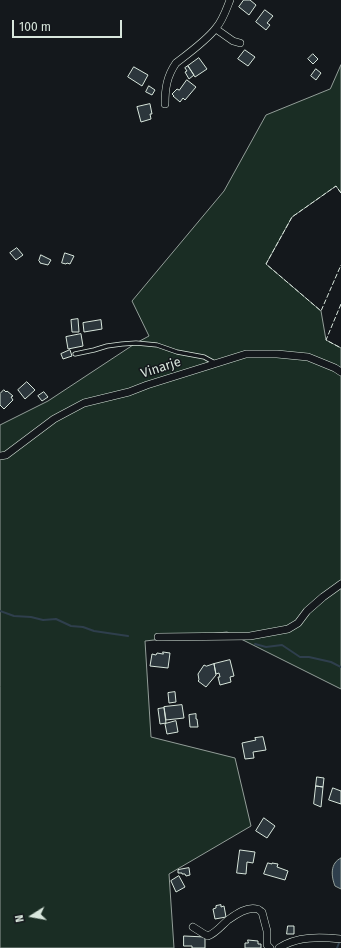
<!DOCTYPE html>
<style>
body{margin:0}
#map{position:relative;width:341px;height:948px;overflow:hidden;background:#14181c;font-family:"Fira Sans",sans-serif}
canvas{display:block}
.north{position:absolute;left:12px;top:896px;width:40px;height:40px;-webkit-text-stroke:3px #14181c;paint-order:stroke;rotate:259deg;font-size:11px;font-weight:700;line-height:16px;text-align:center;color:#d8e6dc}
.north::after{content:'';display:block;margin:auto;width:14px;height:18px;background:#d8e6dc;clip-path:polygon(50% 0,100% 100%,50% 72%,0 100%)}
.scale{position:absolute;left:12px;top:20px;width:110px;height:18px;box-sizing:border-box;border:2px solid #d8e6dc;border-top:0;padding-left:5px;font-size:12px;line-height:14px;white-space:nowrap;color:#d8e6dc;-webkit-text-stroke:3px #14181c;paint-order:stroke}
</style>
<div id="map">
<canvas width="341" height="948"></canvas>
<div class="north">N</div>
<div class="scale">100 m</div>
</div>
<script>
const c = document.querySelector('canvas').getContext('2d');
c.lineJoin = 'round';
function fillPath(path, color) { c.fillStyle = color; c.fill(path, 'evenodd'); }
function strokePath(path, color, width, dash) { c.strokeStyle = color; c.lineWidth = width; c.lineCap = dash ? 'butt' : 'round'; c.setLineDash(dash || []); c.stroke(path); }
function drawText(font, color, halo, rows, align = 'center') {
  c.font = font + ' "Fira Sans",sans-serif'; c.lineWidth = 3; c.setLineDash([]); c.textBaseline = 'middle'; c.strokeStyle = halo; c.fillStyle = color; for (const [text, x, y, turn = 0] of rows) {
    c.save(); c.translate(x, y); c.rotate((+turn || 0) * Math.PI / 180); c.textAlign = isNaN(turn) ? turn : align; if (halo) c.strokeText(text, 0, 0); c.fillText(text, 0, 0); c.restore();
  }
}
const green = new Path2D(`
 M 341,65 L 341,193 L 336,186 L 292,217 L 266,264 L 321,311 L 326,340 L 341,348 L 341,689 L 227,632 L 145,641 L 151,737 L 235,758 L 251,826 L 169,874 L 174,948 L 0,948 L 0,425 L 48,401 L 136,343 L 149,336 L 132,301 L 224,191 L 266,115 L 330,89 Z`);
const water = new Path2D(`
 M 341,858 L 341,889 L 335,886 C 331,876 330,863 341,858 Z`);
const stream = new Path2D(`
 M 0,611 L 14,616 L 31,617 L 43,620 L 56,619 L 71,626 L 83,627 L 94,631 L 128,636
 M 255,644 L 266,647 L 282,645 L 300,657 L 309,657 L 331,662 L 341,667
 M 337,948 L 339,943`);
const building = new Path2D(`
 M 244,0 L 250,0 L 256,5 L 249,15 L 239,7 Z
 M 265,10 L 273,16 L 267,23 L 270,25 L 266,30 L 256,22 Z
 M 245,50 L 255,57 L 248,66 L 238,59 Z
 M 313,54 L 318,59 L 313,64 L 308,59 Z
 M 199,58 L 207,69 L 195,77 L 188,66 Z
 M 188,66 L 194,75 L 189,79 L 185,72 L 187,71 L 185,68 Z
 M 134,67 L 148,75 L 142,86 L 128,77 Z
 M 316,69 L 321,73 L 316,80 L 311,76 Z
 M 187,80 L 196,87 L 185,100 L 183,98 L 180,102 L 173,96 L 174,96 L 172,94 L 177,89 L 179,90 Z
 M 149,86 L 155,90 L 152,95 L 146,92 Z
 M 150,104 L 152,114 L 150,114 L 151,119 L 141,122 L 137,107 Z
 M 17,248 L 23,255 L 16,260 L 10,253 Z
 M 65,253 L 74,256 L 70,264 L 67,263 L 66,264 L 62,263 Z
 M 41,255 L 51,260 L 48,265 L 40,263 L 40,262 L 39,261 Z
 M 78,319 L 79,332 L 72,332 L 71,320 Z
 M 101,320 L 102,329 L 84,332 L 83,323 Z
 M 81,334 L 83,346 L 68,349 L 66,337 Z
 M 70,350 L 72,356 L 63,359 L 61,354 Z
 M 27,382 L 35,390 L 25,399 L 18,390 Z
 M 4,390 L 6,392 L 7,391 L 13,396 L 11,397 L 13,400 L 4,409 L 0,405 L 0,394 Z
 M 44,392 L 48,397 L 42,401 L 38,396 Z
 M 163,652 L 170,653 L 168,668 L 150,666 L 152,654 L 156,655 L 157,653 L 163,654 Z
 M 230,660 L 234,676 L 230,677 L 231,682 L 220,685 L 218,677 L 220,677 L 219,673 L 216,674 L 214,664 Z
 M 214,664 L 216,675 L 206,687 L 198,681 L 199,680 L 198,674 L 204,665 L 206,666 Z
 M 175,692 L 176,702 L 169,703 L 168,693 Z
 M 182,705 L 184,718 L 166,720 L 164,707 Z
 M 164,708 L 166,723 L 160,724 L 158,709 Z
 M 196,714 L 196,719 L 197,719 L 198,727 L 190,727 L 189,715 Z
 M 176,721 L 178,732 L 167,734 L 165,724 Z
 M 263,737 L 266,750 L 253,752 L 254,758 L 245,759 L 242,743 L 256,740 L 255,738 Z
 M 317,777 L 324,778 L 323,787 L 316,786 Z
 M 316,786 L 323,787 L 321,807 L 314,804 Z
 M 333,788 L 341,791 L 341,804 L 329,800 Z
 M 264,818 L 275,826 L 267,838 L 256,831 Z
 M 240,850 L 255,852 L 253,863 L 247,862 L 246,874 L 237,873 Z
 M 268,863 L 272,864 L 272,863 L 278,864 L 277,867 L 288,871 L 285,880 L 264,874 Z
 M 189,868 L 190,875 L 186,876 L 185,874 L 182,874 L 182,873 L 178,873 L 178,870 Z
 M 179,876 L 185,887 L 176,892 L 171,881 Z
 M 221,905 L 221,907 L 224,906 L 226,917 L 215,919 L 213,909 L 216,908 L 216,906 Z
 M 288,926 L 294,926 L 294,934 L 287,934 Z
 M 184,936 L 205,937 L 205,948 L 192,948 L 192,946 L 184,946 Z
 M 248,940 L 258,941 L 258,944 L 261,944 L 261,948 L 245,948 L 245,943 L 248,943 Z`);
const lane = new Path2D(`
 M 75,354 L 94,350 L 107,346 L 122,344 L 136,343 L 157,345 L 177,352 L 204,357 L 215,363`);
const street = new Path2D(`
 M 216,29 L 233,41 L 240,43
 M 165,104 C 165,88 167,76 176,63 C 189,53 207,40 216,28 C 223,20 226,10 230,0
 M 0,456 L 6,455 L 54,419 L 84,403 L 129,392 L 147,385 L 246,354 L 277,354 L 308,357 L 335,368 L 341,372
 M 158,637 L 250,636 L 288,629 L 298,623 L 307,611 L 323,597 L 341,584
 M 193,927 L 204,934 L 208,936 C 216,933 222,925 228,920 C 235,915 247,906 257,909 C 259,909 260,911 262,912 L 267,931 L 267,945 L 270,948
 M 279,948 C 297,936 320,937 341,939`);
const fence = new Path2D(`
 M 341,193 L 336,186 L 292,217 L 266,264 L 321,311 L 341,265
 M 341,304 L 326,340 L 341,348`);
const streetNames = [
 ["Vinarje",161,368,-18]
];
fillPath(green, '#1a2d24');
strokePath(green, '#939e99', 1);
fillPath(water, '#2f3f4d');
strokePath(water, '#939e99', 1);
strokePath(stream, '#2f3f4d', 2);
fillPath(building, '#2c363c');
strokePath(building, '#d8e6dc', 1);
strokePath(lane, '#d8e6dc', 5);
strokePath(street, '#d8e6dc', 8);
strokePath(lane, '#14181c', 3.5);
strokePath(street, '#14181c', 7);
strokePath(fence, '#d8e6dc', 1, [5, 2]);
drawText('13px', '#d8e6dc', '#14181c', streetNames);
</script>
